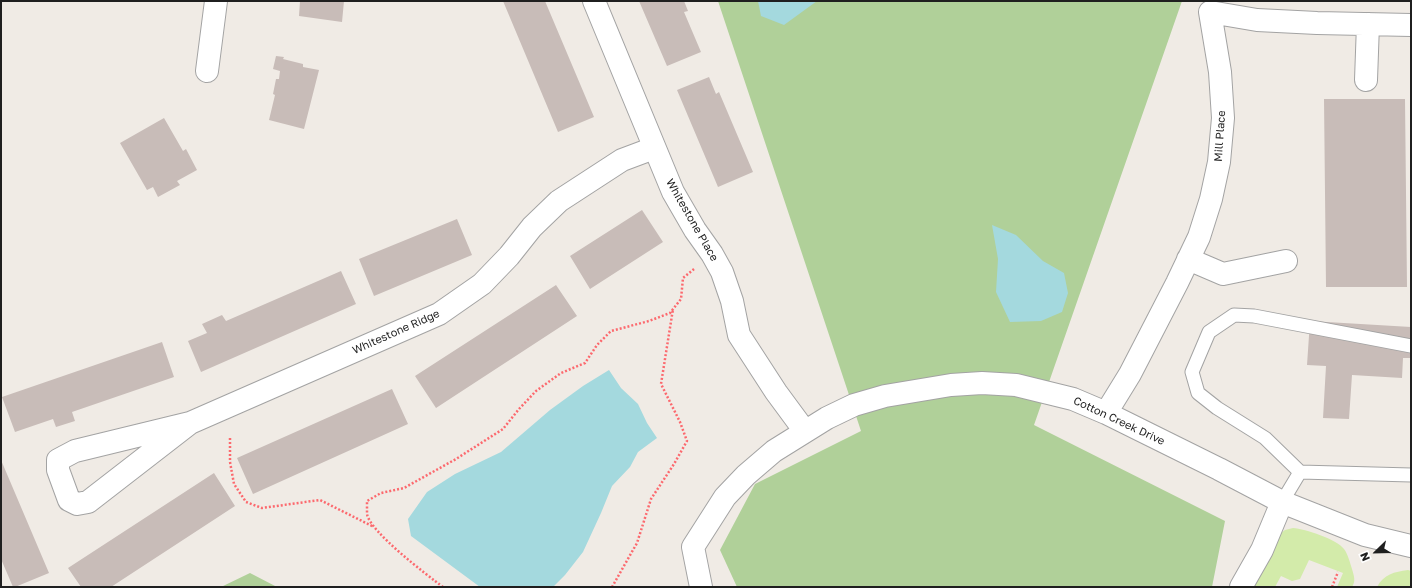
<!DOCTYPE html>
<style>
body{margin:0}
#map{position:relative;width:1412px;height:588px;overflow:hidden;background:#f0ebe5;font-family:"Golos Text",sans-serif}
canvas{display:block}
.frame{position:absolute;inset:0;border:2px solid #1f1f1f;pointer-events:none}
.north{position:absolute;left:1356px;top:532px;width:40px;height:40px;-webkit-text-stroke:3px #fff;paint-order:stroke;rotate:247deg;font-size:11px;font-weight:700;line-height:16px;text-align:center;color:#1f1f1f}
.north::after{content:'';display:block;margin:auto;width:14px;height:18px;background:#1f1f1f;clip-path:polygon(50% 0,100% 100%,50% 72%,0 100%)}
</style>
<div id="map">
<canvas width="1412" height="588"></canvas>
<div class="frame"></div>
<div class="north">N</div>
</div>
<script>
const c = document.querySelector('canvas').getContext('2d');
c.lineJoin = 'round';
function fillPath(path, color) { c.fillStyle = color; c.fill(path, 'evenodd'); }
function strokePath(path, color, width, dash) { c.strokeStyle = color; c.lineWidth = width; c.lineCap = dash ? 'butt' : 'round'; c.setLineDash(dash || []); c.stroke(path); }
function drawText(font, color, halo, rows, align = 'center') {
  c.font = font + ' "Golos Text",sans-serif'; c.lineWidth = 3; c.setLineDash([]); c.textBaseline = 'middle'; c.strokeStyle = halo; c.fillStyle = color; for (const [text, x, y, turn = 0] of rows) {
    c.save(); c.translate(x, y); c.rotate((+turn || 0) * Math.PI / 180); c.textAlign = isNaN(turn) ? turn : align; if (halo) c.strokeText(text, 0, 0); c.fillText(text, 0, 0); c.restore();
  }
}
const grass = new Path2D(`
 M 1293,528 C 1305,529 1337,539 1344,549 C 1348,554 1350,563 1352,569 C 1354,576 1356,581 1352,587 L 1337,587 L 1343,573 L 1309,560 L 1300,579 L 1292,581 L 1281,576 L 1275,587 L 1253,587 L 1278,535 L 1285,530 Z
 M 1408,570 L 1411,571 L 1411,587 L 1377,587 C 1384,574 1394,572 1408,570 Z`);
const forest = new Path2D(`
 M 718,1 L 1182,1 L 1034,425 L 1225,521 L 1212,587 L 737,587 L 720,550 L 755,484 L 861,431 Z
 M 250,573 L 277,587 L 221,587 Z`);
const water = new Path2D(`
 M 758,1 L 817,1 L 784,25 L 761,16 Z
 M 992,225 L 1016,235 L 1043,261 L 1064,273 L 1068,293 L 1062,312 L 1041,321 L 1010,322 L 996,292 L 998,259 Z
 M 609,370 L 621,388 L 638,404 L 647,423 L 657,438 L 638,452 L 630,467 L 612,486 L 601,513 L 583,552 L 565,575 L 553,587 L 480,587 L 411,536 L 408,519 L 427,492 L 455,474 L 501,452 L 550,410 L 583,386 Z`);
const building = new Path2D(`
 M 300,1 L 344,1 L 342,22 L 299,16 Z
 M 503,1 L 545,1 L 594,117 L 558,132 Z
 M 639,1 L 684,1 L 688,11 L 684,12 L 701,52 L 667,66 Z
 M 276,56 L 284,57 L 283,59 L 303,64 L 303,67 L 319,70 L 304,129 L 269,120 L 275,95 L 273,94 L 276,79 L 279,79 L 280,71 L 273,69 Z
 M 709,77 L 716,94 L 719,92 L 753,172 L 718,187 L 677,90 Z
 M 1324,99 L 1405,99 L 1407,287 L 1326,287 Z
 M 164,118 L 183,151 L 186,149 L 197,170 L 177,181 L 180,185 L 158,197 L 153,187 L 147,190 L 120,143 Z
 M 642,210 L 663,242 L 590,289 L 570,256 Z
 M 457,219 L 472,255 L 374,296 L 359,259 Z
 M 341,271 L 356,304 L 201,372 L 188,341 L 207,333 L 202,324 L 222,315 L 226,321 Z
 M 556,285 L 577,316 L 436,408 L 415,376 Z
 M 1310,321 L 1411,327 L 1410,358 L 1403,358 L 1402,378 L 1352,375 L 1349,419 L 1323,418 L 1326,366 L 1307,365 Z
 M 162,342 L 174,377 L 72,412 L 75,421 L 56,427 L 53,419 L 15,432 L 2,397 Z
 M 392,389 L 408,424 L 253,494 L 237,458 Z
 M 1,460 L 49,573 L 15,587 L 13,587 L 1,559 Z
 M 214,473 L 235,506 L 111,587 L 81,587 L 68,568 Z`);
const path = new Path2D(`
 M 230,438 L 230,462 L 234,484 L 246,502 L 262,508 L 320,500 L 374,527
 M 443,587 C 427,575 370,532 367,514 C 367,510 367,505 367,501 L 381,493 L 404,488 L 456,459 L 503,429 L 519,409 L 536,391 L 561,373 L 585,363 L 597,345 L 611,331 L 649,321 L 670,313 L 681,299 L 683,278 L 694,269
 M 612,587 L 637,543 L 651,499 L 674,464 L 687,441 L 680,422 L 661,384 L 673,309
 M 1332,587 L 1338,572`);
const lane = new Path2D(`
 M 1411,346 L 1254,316 L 1234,315 L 1209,332 L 1192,372 L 1198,393 L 1217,408 L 1265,438 L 1300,472 L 1411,475
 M 1282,502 L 1300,472`);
const street = new Path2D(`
 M 594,1 L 673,192 L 695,230 L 712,254 L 722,272 L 732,301 L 739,335 L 776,392 L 804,430
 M 207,71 L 216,1
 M 1366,80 L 1368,24
 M 1188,259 L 1223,274 L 1286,261
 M 1106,413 L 1130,374 L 1177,283 L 1199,237 L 1211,199 L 1219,162 L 1223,118 L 1220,72 L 1210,12 L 1257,20 L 1317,23 L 1411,25
 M 190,423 L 88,502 L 77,504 L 69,500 L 58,470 L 58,460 L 75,451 L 190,423 L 439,314 L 482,284 L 509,256 L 532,227 L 559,201 L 622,160 L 654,148
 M 701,587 L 693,547 L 725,497 L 746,475 L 774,451 L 827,418 L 854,405 L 885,396 L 951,385 L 982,383 L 1016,385 L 1073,399 L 1106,413 L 1219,469 L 1282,502 L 1365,535 L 1411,546
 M 1241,587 L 1262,550 L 1282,502`);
const streetNames = [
 ["Mill Place",1220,136,-86],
 ["Whitestone Place",692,220,60],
 ["Whitestone Ridge",396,332,-24],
 ["Cotton Creek Drive",1119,421,25]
];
fillPath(grass, '#d3ebaa');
fillPath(forest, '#b0d099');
fillPath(water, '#a4d9de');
fillPath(building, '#c8bcb8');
strokePath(lane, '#a3a3a3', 15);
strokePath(street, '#a3a3a3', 24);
strokePath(path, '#fc696e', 2.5, [2, 2]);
strokePath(lane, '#fff', 13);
strokePath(street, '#fff', 22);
drawText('11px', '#1f1f1f', '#fff', streetNames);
</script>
